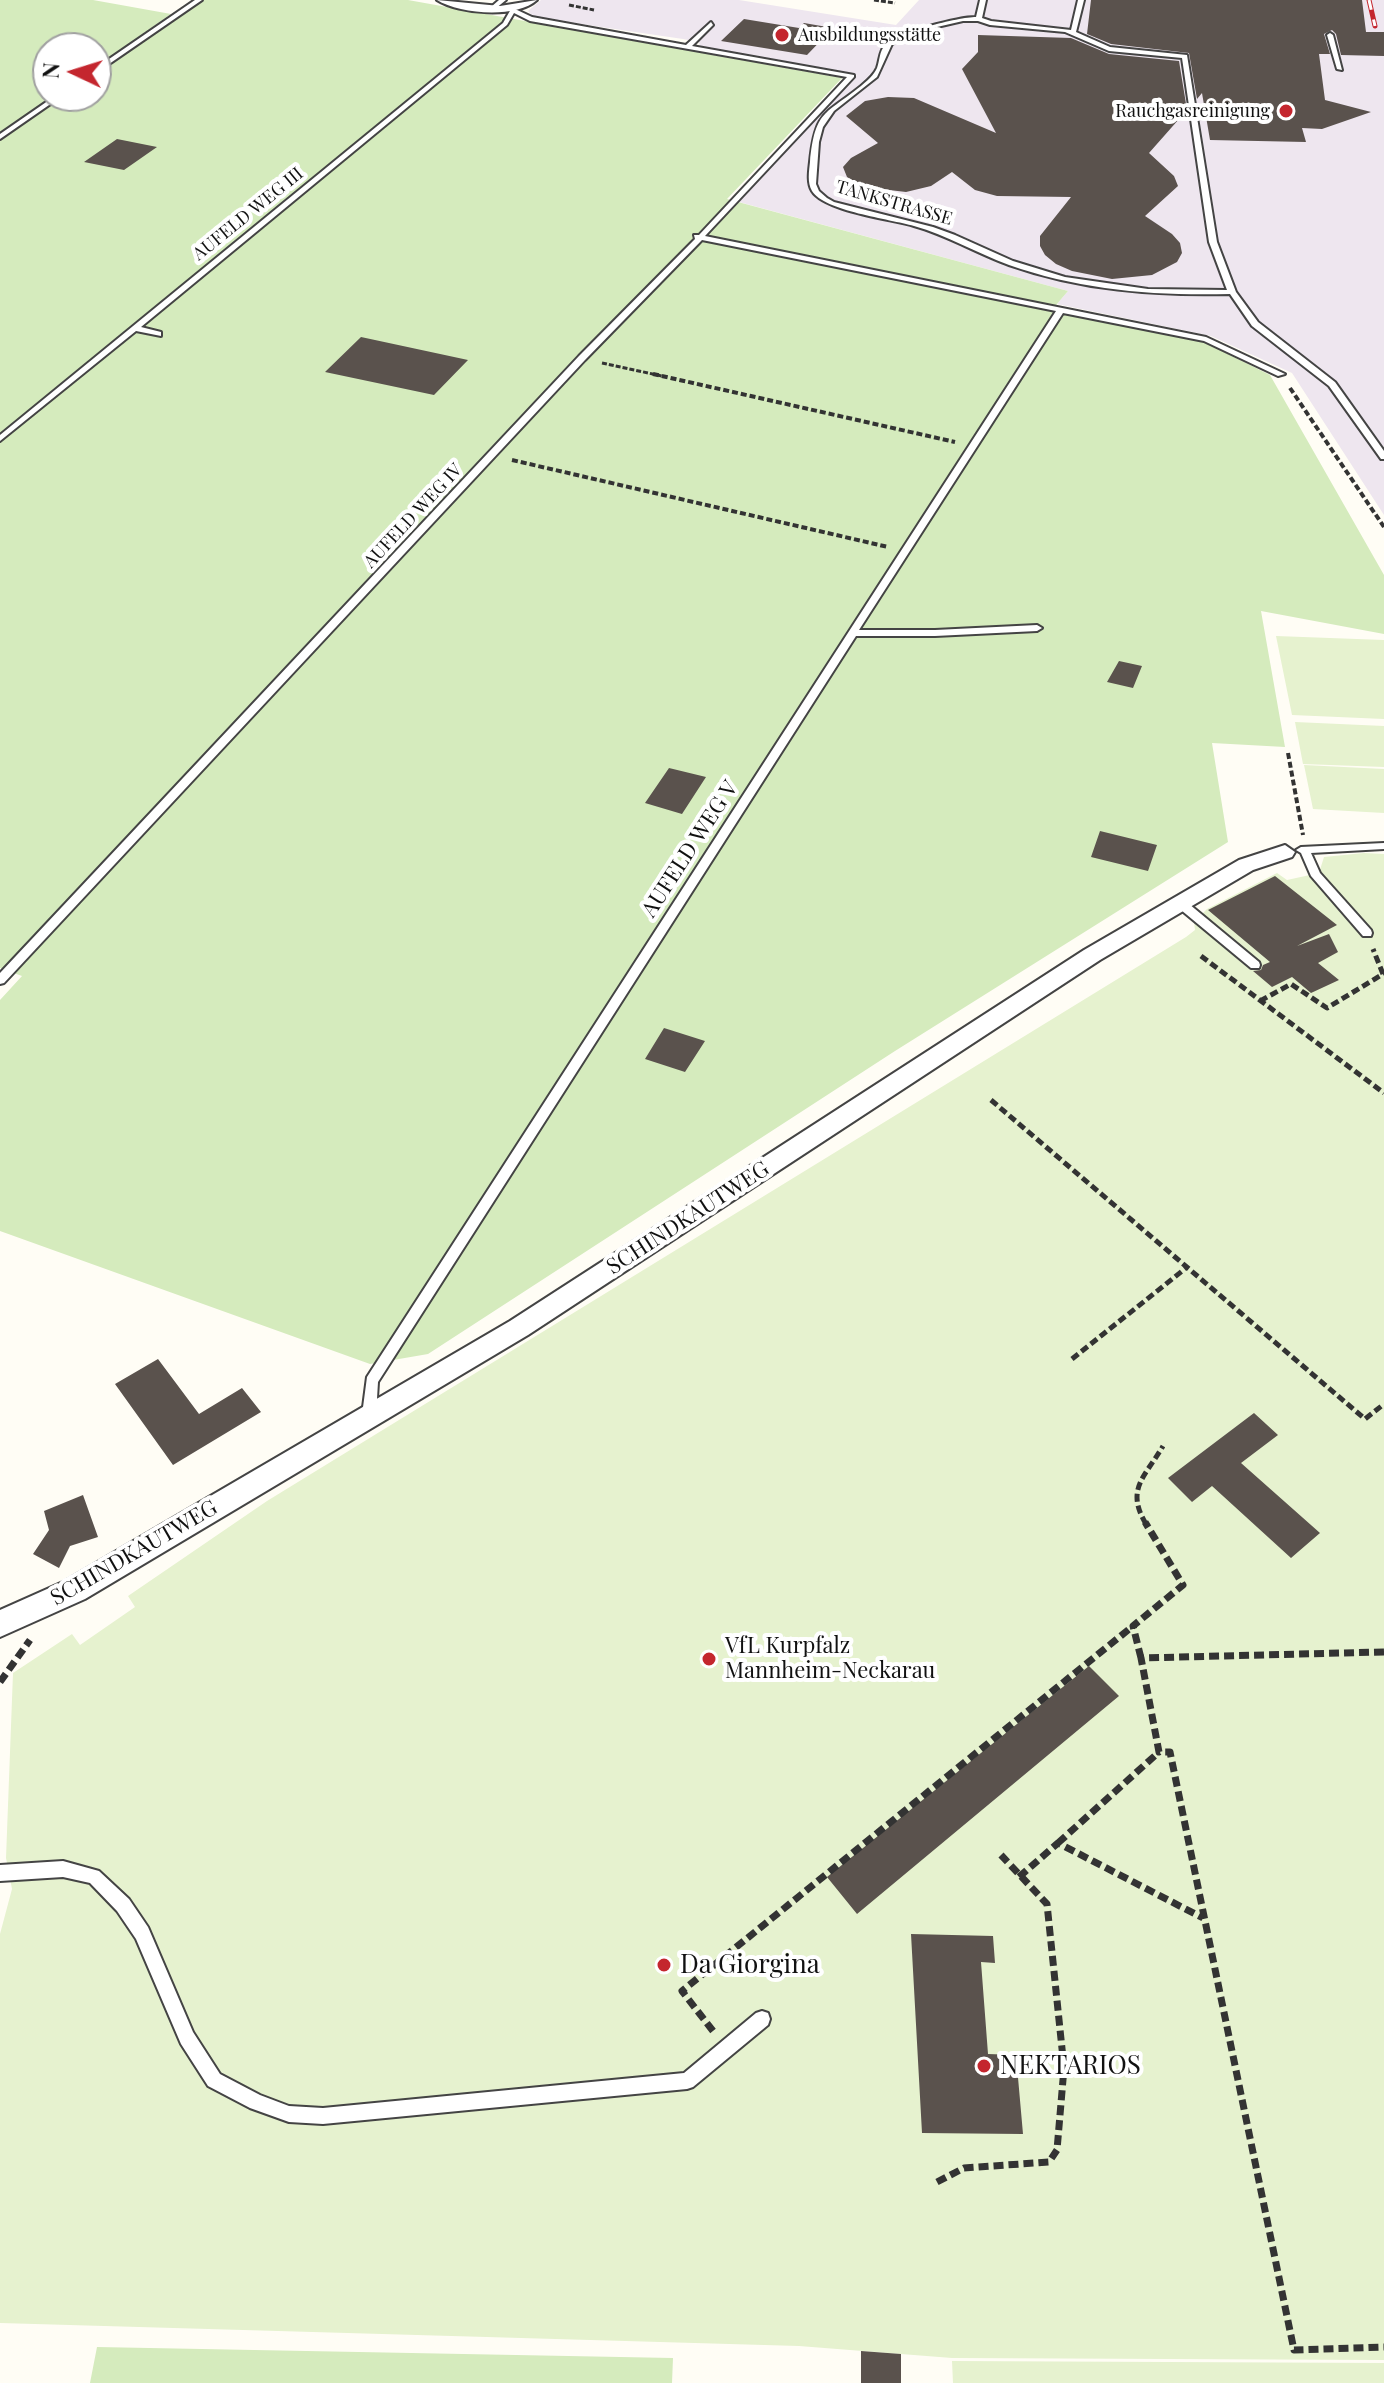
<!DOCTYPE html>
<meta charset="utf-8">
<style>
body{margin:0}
#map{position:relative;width:1384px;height:2383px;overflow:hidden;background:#fffdf5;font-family:"Playfair Display",serif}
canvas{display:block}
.north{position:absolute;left:32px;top:32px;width:80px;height:80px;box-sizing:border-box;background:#fff;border:2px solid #a0a0a0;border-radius:50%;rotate:274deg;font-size:22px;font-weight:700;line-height:32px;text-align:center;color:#111}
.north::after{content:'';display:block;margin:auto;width:28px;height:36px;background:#c4262e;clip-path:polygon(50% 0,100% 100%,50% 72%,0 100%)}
</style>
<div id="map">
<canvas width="1384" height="2383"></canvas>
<div class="north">N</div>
</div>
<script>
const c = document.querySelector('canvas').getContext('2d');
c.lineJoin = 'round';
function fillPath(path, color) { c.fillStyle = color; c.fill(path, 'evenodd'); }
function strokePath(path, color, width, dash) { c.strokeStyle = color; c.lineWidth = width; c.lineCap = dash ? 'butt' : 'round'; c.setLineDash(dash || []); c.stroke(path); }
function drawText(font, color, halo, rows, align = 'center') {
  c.font = font + ' "Playfair Display",serif'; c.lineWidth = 8; c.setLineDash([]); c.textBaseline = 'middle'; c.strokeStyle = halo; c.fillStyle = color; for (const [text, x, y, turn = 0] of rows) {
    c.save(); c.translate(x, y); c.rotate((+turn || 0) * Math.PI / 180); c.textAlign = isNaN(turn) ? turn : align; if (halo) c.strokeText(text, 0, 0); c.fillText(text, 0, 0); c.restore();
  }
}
const industrial = new Path2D(`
 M 541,0 L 739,0 L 896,25 L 919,0 L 1384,0 L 1384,515 L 1292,373 L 1211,336 L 1057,304 L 1068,291 L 739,202 L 857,75 L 700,46 L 699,42 L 683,39 L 533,17 L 528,11 Z`);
const green = new Path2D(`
 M 0,0 L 93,0 L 171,14 L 96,67 L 96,48 L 48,48 L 48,96 L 55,96 L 0,135 Z
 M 203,0 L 408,0 L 842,78 L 727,199 L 1068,291 L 1051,311 L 1204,342 L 1270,375 L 1384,575 L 1384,634 L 1261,611 L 1285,747 L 1212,743 L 1228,842 L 895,1051 L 428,1354 L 370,1364 L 0,1231 L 0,1000 L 22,976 L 0,968 L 0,140 L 64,96 L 96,96 L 96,74 Z
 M 97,2347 L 673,2358 L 672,2383 L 90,2383 Z`);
const pitch = new Path2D(`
 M 1276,636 L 1384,640 L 1384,719 L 1292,715 Z
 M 1295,722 L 1384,726 L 1384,767 L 1303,764 Z
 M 1304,765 L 1384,769 L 1384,813 L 1313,809 Z
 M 1364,853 L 1384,854 L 1384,2360 L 952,2358 L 799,2346 L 0,2323 L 0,1934 L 12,1889 L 6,1858 L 13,1673 L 72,1634 L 80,1645 L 135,1607 L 128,1596 L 267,1501 L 1186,937 L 1195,930 L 1194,922 L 1207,909 L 1277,873 L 1287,880 L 1319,873 L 1324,857 Z
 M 952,2361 L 1384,2363 L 1384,2383 L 953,2383 Z`);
const building = new Path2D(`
 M 1091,0 L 1362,0 L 1366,32 L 1384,32 L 1384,56 L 1341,55 L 1336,34 L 1332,30 L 1324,34 L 1330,54 L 1319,54 L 1325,100 L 1371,112 L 1322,129 L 1302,128 L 1306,142 L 1210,140 L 1202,93 L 1197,99 L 1189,53 L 1111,44 L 1087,34 Z
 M 744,19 L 799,28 L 804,23 L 833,28 L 807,55 L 721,41 Z
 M 978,35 L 1071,38 L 1109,54 L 1179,61 L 1187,110 L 1149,153 L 1174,176 L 1178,186 L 1145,216 L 1172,234 L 1180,243 L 1182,253 L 1177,262 L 1152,275 L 1112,279 L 1072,271 L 1056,264 L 1045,255 L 1040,246 L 1040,236 L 1071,197 L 997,196 L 975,190 L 952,172 L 931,186 L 906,192 L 864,187 L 847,177 L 843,167 L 851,158 L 878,143 L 846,116 L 865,101 L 888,97 L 914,98 L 996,133 L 962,69 L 978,52 Z
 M 117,139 L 157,147 L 124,170 L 84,162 Z
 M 361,337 L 468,360 L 434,395 L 325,372 Z
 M 1119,661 L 1142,666 L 1133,688 L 1107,682 Z
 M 669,768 L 706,777 L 682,814 L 645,803 Z
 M 1100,831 L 1157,845 L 1148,871 L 1091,857 Z
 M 1275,876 L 1337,925 L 1297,946 L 1329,934 L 1338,952 L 1318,963 L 1339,980 L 1311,993 L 1292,977 L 1272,987 L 1253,971 L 1261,970 L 1263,965 L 1270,962 L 1208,910 Z
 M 664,1028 L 705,1041 L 685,1072 L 645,1059 Z
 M 158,1359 L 199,1414 L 242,1388 L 261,1412 L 173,1465 L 115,1384 Z
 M 1254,1413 L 1278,1435 L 1241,1463 L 1320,1533 L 1291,1558 L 1212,1486 L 1192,1502 L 1168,1478 Z
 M 83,1495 L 98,1537 L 70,1546 L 59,1568 L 33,1554 L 49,1530 L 44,1511 Z
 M 1089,1666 L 1119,1696 L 857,1914 L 827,1877 Z
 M 911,1934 L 993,1936 L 995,1963 L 981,1962 L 988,2054 L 1016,2055 L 1023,2134 L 922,2133 Z
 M 861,2351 L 901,2354 L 901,2383 L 861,2383 Z`);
const pathFar3 = new Path2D(`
 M 874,0 L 895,3
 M 569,5 L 594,10
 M 602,363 L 662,376`);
const pathFar2 = new Path2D(`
 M 653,374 L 955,442
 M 1290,388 L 1384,527
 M 512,460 L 888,547
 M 1288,753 L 1303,835`);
const pathFar1 = new Path2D(`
 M 1201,956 L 1384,1093
 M 1260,1001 L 1291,984 L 1327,1008 L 1383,974 L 1373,949
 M 991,1100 L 1365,1419 L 1384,1404
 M 1072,1359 L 1186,1268
 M 1146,1524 C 1125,1489 1145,1477 1163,1446`);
const path = new Path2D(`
 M 1384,1652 L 1141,1658 L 1159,1752 L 1170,1752 L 1294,2350 L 1384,2347
 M 1141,1658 L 1133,1626 L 1183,1585 L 1145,1522
 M 0,1682 L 30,1640
 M 1058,1843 L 1159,1752
 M 1019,1877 L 1058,1843 L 1203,1918
 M 713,2031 L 682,1991 L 1133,1626
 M 937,2182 L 964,2168 L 1049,2162 L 1057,2150 L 1064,2068 L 1047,1904 L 1001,1855`);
const lane = new Path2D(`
 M 195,0 L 202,0 L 96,73 L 96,68 Z
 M 499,0 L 506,0 L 495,9 L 491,9 L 491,7 Z
 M 980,0 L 986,0 L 982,18 L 991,21 L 1071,30 L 1078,0 L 1084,0 L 1076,32 L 1110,47 L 1187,55 L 1217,242 L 1236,292 L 1258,322 L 1335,382 L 1384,451 L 1384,459 L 1381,459 L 1329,386 L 1252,326 L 1230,294 C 1154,296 1080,290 1009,265 C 976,253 947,235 914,226 C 890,219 824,211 812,191 C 807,183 809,171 810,162 C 815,110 825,115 861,86 C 867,81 874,75 877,68 C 880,60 879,52 885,45 C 895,33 959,17 976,17 ZM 963,21 L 978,21 L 990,25 L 1065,32 L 1109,51 L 1182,58 L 1209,242 L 1227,290 L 1148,289 L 1065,277 L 1013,261 L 955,235 L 933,227 L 834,202 L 827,198 L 819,191 L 816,184 L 819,142 L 823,127 L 834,111 L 877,77 L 892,44 L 937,27 Z
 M 511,9 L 515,9 L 532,17 L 686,45 L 711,22 L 713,25 L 692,46 L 854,75 L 854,77 L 705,236 L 1206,337 L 1285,374 L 1278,376 L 1204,341 L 1063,313 L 859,630 L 935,630 L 1037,625 L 1042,628 L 1037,631 L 935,636 L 856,636 L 378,1382 L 376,1415 L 374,1419 L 369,1421 L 364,1419 L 362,1415 L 367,1377 L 1056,311 L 702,240 L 585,360 L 4,983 L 0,984 L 0,973 L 579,356 L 695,239 L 694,235 L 699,235 L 847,77 L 530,21 L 514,13 L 507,25 L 141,327 L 161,332 L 161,336 L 136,331 L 0,441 L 0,435 L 503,23 Z
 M 1330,33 L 1333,35 L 1342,70 L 1337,69 L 1327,35 Z
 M 55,96 L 62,96 L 0,139 L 0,134 Z
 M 1384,843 L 1384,849 L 1311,853 L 1320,873 L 1371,930 L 1372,933 L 1371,936 L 1363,936 L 1311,876 L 1301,853 L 1296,850 L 1301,847 Z
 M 1179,898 L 1183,899 L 1259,962 L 1260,965 L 1259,968 L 1251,968 L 1175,905 L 1174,902 L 1175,899 Z
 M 63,1861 L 99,1871 L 129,1899 L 148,1927 L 193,2032 L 220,2074 L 260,2095 L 289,2106 L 323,2108 L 684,2073 L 756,2013 L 762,2011 L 768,2013 L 770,2019 L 768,2025 L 693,2087 L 687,2089 L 323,2124 L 289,2122 L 250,2108 L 208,2086 L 181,2044 L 136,1939 L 117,1911 L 90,1883 L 63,1877 L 0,1881 L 0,1865 Z`);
const street = new Path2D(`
 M 437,0 L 500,6 L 537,0 C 516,19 459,14 437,0 Z
 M 1285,845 L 1295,852 L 1292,857 L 1253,870 L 1100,960 L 528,1335 L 85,1599 L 0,1637 L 0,1610 L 65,1581 L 510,1321 L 1084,950 L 1239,860 Z`);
const rail = new Path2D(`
 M 1369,0 L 1375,26`);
const markers = [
 [782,35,8,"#c4262e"],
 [1286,111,8,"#c4262e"],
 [709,1659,8,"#c4262e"],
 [664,1965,8,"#c4262e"],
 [984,2066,8,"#c4262e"]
];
const farPoinames = [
 ["Ausbildungsstätte",798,35],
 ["Rauchgasreinigung",1270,111,"right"]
];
const farStreetnames = [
 ["TANKSTRASSE",894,203,16],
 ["AUFELD WEG III",248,214,-39],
 ["AUFELD WEG IV",413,516,-47]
];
const streetNames = [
 ["AUFELD WEG V",690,849,-57],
 ["SCHINDKAUTWEG",688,1218,-33],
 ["SCHINDKAUTWEG",134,1553,-30]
];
const poiNames = [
 ["VfL Kurpfalz",725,1646],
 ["Mannheim-Neckarau",725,1671]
];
const nearPoinames = [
 ["Da Giorgina",680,1965],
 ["NEKTARIOS",1000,2066]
];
fillPath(industrial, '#eee6ef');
fillPath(green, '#d5ebbd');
fillPath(pitch, '#e6f2cf');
fillPath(building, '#5a524d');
strokePath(lane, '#444', 4);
strokePath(street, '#444', 4);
strokePath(pathFar3, '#333', 3, [5, 2]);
strokePath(pathFar2, '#333', 4, [6, 3]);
strokePath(pathFar1, '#333', 5, [8, 4]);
strokePath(path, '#333', 7, [10, 5]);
fillPath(lane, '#fff');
fillPath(street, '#fff');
strokePath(rail, '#c4262e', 5);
strokePath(rail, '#fff', 3, [10]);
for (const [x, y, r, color] of markers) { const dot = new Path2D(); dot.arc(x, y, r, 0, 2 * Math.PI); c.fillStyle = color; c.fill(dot); strokePath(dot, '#fff', 3); }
drawText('18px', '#111', '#fff', farPoinames, 'left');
drawText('18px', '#111', '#fff', farStreetnames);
drawText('22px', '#111', '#fff', streetNames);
drawText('22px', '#111', '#fff', poiNames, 'left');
drawText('26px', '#111', '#fff', nearPoinames, 'left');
</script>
